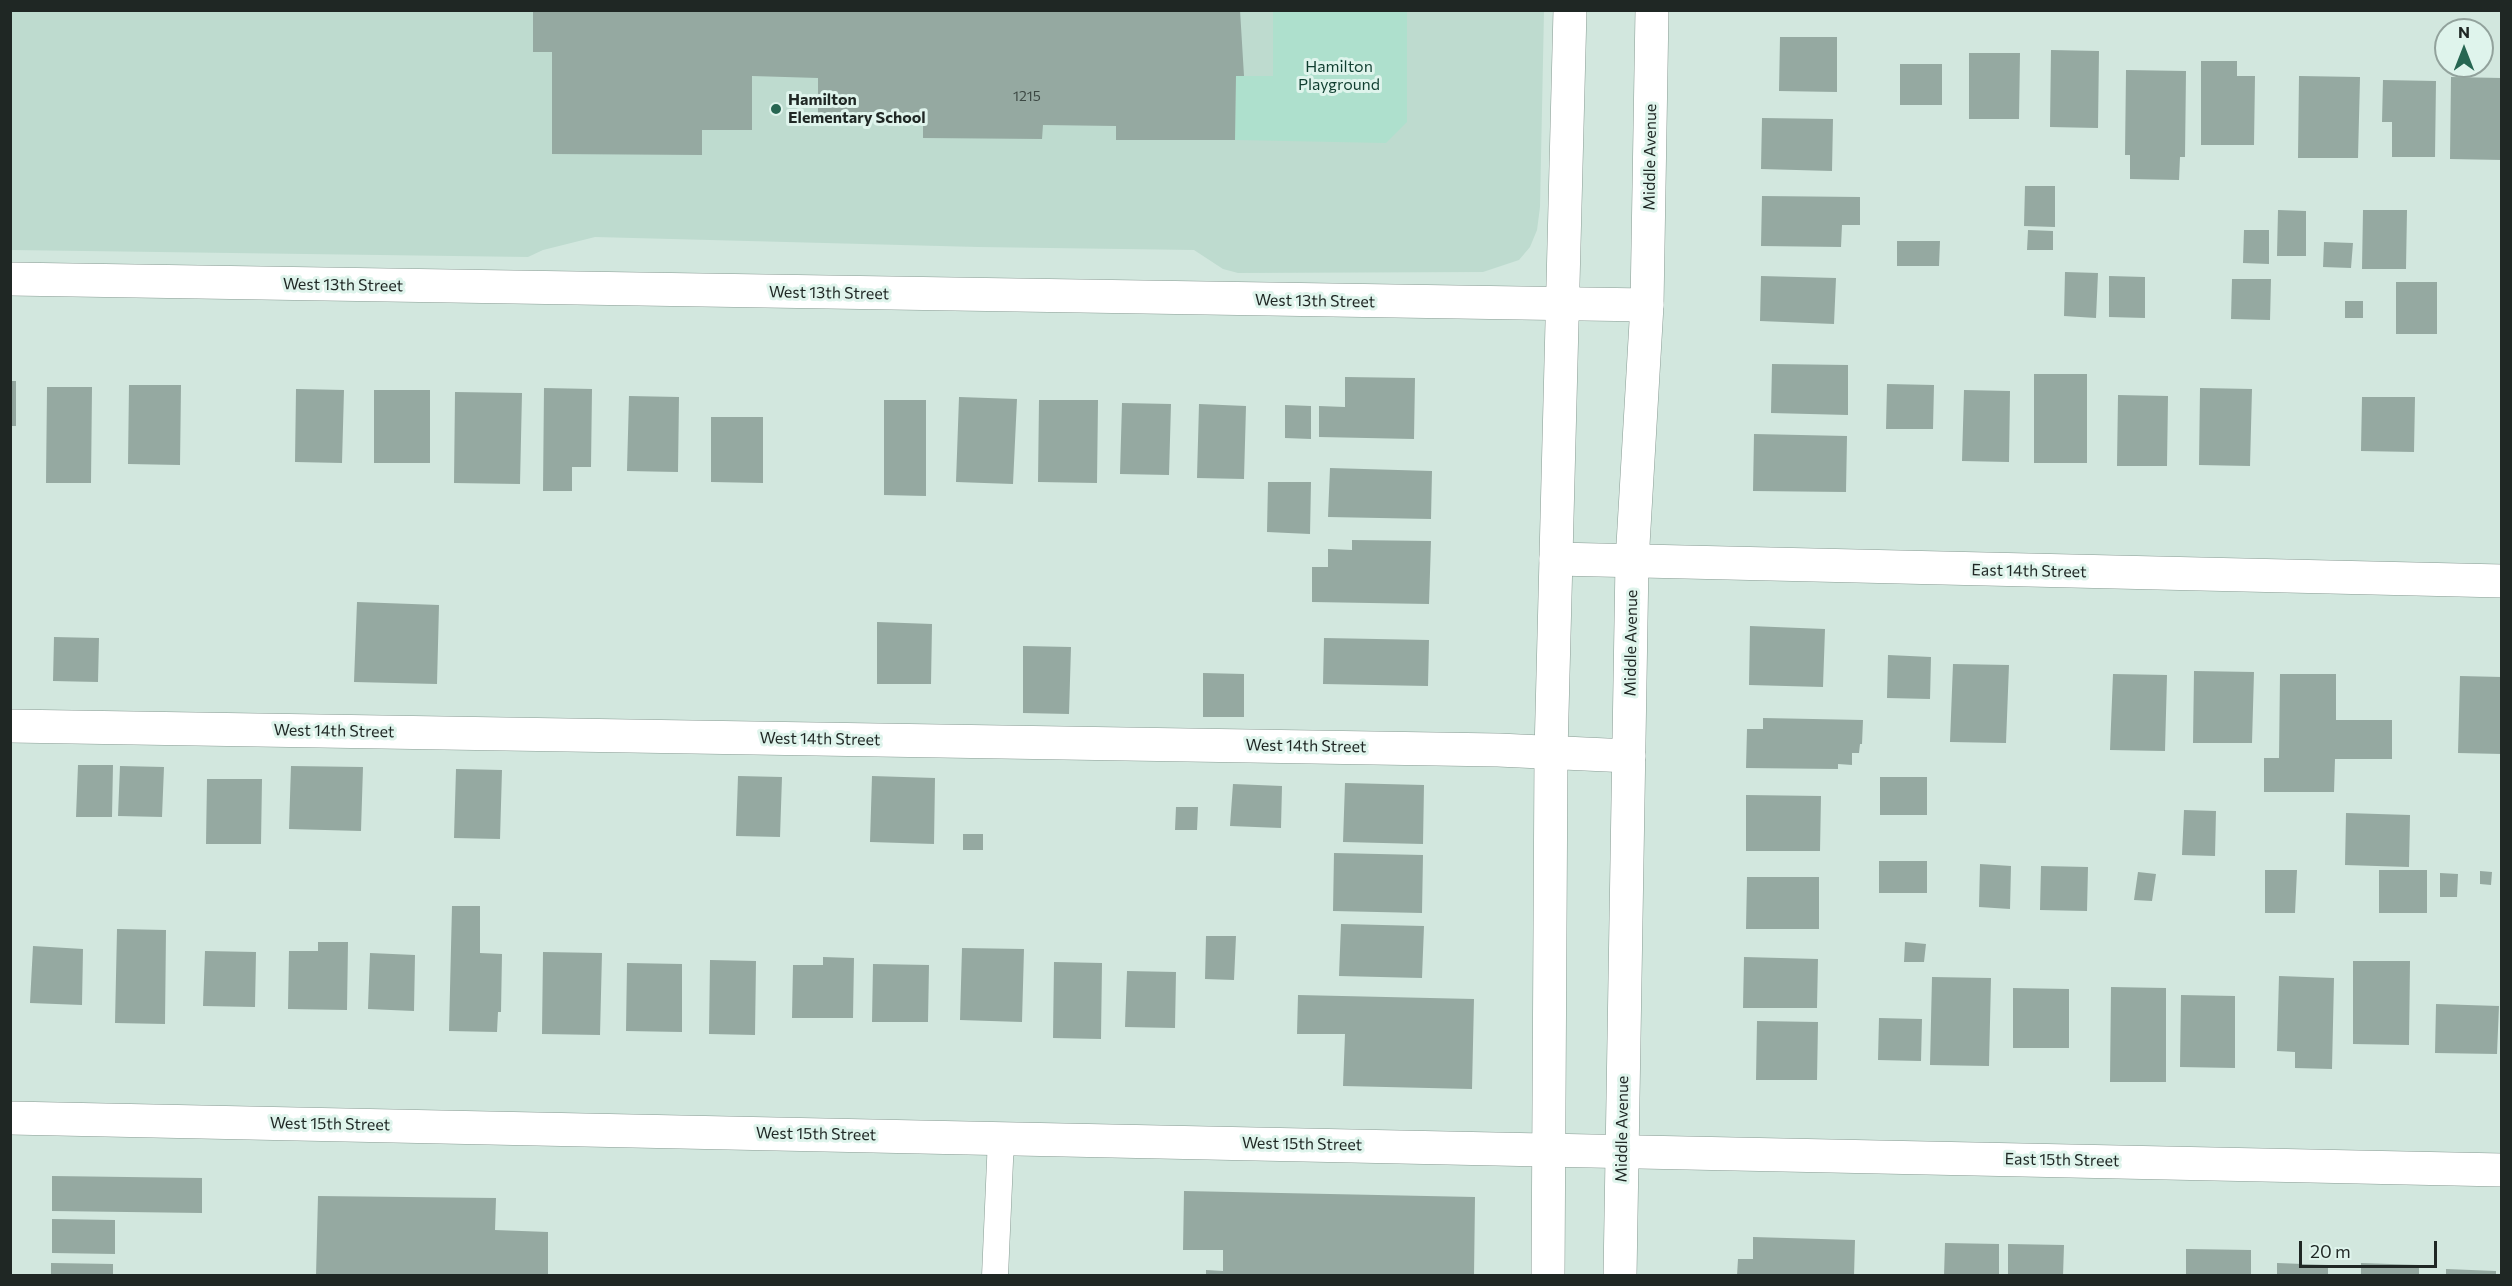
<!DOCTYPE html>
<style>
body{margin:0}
#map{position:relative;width:2512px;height:1286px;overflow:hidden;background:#d2e7de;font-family:Commissioner,sans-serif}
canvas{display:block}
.frame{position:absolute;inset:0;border:12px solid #1f2724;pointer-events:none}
.north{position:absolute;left:2434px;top:18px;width:60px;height:60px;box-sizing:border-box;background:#dff4ec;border:2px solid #92a29c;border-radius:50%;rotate:0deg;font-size:16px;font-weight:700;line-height:24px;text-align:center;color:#1f2724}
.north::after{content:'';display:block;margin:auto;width:21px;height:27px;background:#276652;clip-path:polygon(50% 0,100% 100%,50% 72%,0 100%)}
.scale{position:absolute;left:2299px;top:1241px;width:138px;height:27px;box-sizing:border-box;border:3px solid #1f2724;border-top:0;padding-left:8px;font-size:18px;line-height:21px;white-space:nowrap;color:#1f2724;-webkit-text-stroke:4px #dff4ec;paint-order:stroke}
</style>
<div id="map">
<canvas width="2512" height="1286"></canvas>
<div class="frame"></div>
<div class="north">N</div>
<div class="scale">20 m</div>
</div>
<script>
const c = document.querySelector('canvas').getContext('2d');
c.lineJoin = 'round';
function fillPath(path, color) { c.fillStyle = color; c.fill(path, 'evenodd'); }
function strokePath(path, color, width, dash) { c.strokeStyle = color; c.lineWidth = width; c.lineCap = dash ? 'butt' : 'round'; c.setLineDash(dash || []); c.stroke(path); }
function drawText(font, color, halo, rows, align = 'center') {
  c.font = font + ' Commissioner,sans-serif'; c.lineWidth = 6; c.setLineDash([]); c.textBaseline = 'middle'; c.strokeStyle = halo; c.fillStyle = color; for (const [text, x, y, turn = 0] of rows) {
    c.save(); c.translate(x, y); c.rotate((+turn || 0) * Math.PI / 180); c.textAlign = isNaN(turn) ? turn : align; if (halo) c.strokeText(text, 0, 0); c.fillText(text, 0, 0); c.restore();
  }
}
const built = new Path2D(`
 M 11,11 L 1544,11 L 1540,207 L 1537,230 L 1530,247 L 1519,260 L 1483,272 L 1238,273 L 1223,269 L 1194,250 L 978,247 L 595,237 L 543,250 L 528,257 L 11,250 Z`);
const green = new Path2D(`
 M 1273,11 L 1407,11 L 1407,122 L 1386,143 L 1235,140 L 1236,76 L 1273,76 Z`);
const building = new Path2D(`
 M 533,10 L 1240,10 L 1244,76 L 1236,76 L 1235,140 L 1116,140 L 1116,126 L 1043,125 L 1042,139 L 923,138 L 923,113 L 818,116 L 818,78 L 752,76 L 752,130 L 702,130 L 702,155 L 552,154 L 552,52 L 533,52 Z
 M 1780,37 L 1837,37 L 1837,92 L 1779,91 Z
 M 2051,50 L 2099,51 L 2098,128 L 2050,127 Z
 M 1969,53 L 2020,53 L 2019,119 L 1969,119 Z
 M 2201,61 L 2237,61 L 2237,76 L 2255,76 L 2254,145 L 2201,145 Z
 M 1900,64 L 1942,64 L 1942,105 L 1900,105 Z
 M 2126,70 L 2186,71 L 2185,157 L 2180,157 L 2179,180 L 2130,179 L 2130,155 L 2125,155 Z
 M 2299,76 L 2360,77 L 2358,158 L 2298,158 Z
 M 2451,77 L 2502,78 L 2502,160 L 2450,159 Z
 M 2383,80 L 2436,81 L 2435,157 L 2392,157 L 2392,122 L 2382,122 Z
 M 1762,118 L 1833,119 L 1832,171 L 1761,169 Z
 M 2025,186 L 2055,186 L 2055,227 L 2024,226 Z
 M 1762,196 L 1860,197 L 1860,225 L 1842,225 L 1841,247 L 1761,246 Z
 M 2278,210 L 2306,211 L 2306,256 L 2277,256 Z
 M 2363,210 L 2407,210 L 2406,269 L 2362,269 Z
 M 2028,230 L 2053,231 L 2053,250 L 2027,250 Z
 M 2244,230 L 2269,230 L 2269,264 L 2243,263 Z
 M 1897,241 L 1940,241 L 1939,266 L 1897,266 Z
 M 2324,242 L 2353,243 L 2351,268 L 2323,267 Z
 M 2065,272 L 2098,273 L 2096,318 L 2064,316 Z
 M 1761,276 L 1836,278 L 1834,324 L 1760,321 Z
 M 2109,276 L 2145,277 L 2145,318 L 2109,317 Z
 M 2232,279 L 2271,279 L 2270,320 L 2231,319 Z
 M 2396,282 L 2437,282 L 2437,334 L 2396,334 Z
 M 2345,301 L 2363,301 L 2363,318 L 2345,318 Z
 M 1772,364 L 1848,365 L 1848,415 L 1771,413 Z
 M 2034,374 L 2087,374 L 2087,463 L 2034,463 Z
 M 1345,377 L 1415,378 L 1414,439 L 1319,437 L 1319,406 L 1345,407 Z
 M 10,381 L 16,381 L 16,426 L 10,426 Z
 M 1887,384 L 1934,385 L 1933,429 L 1886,429 Z
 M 129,385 L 181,385 L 180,465 L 128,464 Z
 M 47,387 L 92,387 L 91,483 L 46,483 Z
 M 544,388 L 592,389 L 591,467 L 572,467 L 572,491 L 543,491 Z
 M 2200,388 L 2252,389 L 2250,466 L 2199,465 Z
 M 296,389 L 344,390 L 342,463 L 295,462 Z
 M 374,390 L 430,390 L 430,463 L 374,463 Z
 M 1964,390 L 2010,391 L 2009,462 L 1962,461 Z
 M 455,392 L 522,393 L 520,484 L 454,483 Z
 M 2118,395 L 2168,396 L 2167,466 L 2117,466 Z
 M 629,396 L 679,397 L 678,472 L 627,471 Z
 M 959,397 L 1017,399 L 1013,484 L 956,482 Z
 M 2362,397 L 2415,397 L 2414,452 L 2361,451 Z
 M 884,400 L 926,400 L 926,496 L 884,495 Z
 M 1039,400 L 1098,400 L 1097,483 L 1038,482 Z
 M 1122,403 L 1171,404 L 1169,475 L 1120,474 Z
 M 1199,404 L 1246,406 L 1244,479 L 1197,478 Z
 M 1285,405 L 1311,406 L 1311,439 L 1285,438 Z
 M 711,417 L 763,417 L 763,483 L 711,482 Z
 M 1754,434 L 1847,436 L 1846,492 L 1753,491 Z
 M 1330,468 L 1432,471 L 1431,519 L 1328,517 Z
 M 1268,482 L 1311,482 L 1310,534 L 1267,532 Z
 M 1352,540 L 1431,541 L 1429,604 L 1312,602 L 1312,567 L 1328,567 L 1328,549 L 1352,550 Z
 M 357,602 L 439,605 L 437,684 L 354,682 Z
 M 877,622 L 932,624 L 931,684 L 877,684 Z
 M 1750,626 L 1825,629 L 1823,687 L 1749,685 Z
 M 54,637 L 99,638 L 98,682 L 53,681 Z
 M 1324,638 L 1429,640 L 1428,686 L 1323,684 Z
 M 1023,646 L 1071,647 L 1069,714 L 1023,713 Z
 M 1888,655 L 1931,657 L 1930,699 L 1887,698 Z
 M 1953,664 L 2009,665 L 2006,743 L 1950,742 Z
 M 2194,671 L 2254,672 L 2252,743 L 2193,743 Z
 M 1203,673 L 1244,674 L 1244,717 L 1203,717 Z
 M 2113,674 L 2167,675 L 2165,751 L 2110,750 Z
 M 2280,674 L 2336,674 L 2336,720 L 2392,720 L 2392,759 L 2335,759 L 2334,792 L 2264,792 L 2264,758 L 2279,758 Z
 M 2460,676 L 2502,677 L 2502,754 L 2458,753 Z
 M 1763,718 L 1863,720 L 1862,744 L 1860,744 L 1859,753 L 1852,753 L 1852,765 L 1838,764 L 1838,769 L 1746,768 L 1747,729 L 1763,729 Z
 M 78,765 L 113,765 L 112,817 L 76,817 Z
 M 120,766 L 164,767 L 162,817 L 118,816 Z
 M 291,766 L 363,767 L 361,831 L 289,829 Z
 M 456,769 L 502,770 L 500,839 L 454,838 Z
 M 738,776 L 782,777 L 780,837 L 736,836 Z
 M 872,776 L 935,778 L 934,844 L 870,842 Z
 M 1880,777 L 1927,777 L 1927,815 L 1880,815 Z
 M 207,779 L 262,779 L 261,844 L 206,844 Z
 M 1345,783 L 1424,785 L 1423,844 L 1343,842 Z
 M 1233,784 L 1282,786 L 1281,828 L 1230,826 Z
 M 1746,795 L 1821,796 L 1820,851 L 1746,851 Z
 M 1176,807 L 1198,807 L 1197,830 L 1175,830 Z
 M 2184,810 L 2216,811 L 2215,856 L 2182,855 Z
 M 2346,813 L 2410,815 L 2409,867 L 2345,865 Z
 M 963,834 L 983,834 L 983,850 L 963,850 Z
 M 1334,853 L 1423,855 L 1422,913 L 1333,911 Z
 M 1879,861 L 1927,861 L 1927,893 L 1879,893 Z
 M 1980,864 L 2011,866 L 2010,909 L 1979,907 Z
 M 2041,866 L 2088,867 L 2087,911 L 2040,910 Z
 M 2265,870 L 2297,870 L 2295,913 L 2265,913 Z
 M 2379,870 L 2427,870 L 2427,913 L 2379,913 Z
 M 2480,871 L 2492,872 L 2491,885 L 2480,884 Z
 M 2138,872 L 2156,874 L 2152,901 L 2134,900 Z
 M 2440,873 L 2458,874 L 2457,897 L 2440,897 Z
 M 1747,877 L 1819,877 L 1819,929 L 1746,929 Z
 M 452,906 L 480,906 L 480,953 L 502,954 L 501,1012 L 498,1012 L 497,1032 L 449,1031 Z
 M 1341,924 L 1424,926 L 1422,978 L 1339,976 Z
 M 117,929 L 166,930 L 165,1024 L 115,1023 Z
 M 1206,936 L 1236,936 L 1234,980 L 1205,979 Z
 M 318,942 L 348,942 L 347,1010 L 288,1009 L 289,951 L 318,951 Z
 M 1905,942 L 1926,944 L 1924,962 L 1904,962 Z
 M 33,946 L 83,949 L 82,1005 L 30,1003 Z
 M 962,948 L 1024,949 L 1022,1022 L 960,1020 Z
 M 205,951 L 256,952 L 255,1007 L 203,1006 Z
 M 543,952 L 602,953 L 600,1035 L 542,1034 Z
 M 370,953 L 415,955 L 414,1011 L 368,1009 Z
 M 823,957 L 854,958 L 853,1018 L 792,1018 L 793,965 L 823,965 Z
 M 1744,957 L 1818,959 L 1817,1008 L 1743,1008 Z
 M 710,960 L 756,961 L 755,1035 L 709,1034 Z
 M 2353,961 L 2410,961 L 2409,1045 L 2353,1044 Z
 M 1054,962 L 1102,963 L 1101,1039 L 1053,1038 Z
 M 627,963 L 682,964 L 682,1032 L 626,1031 Z
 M 873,964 L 929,965 L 928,1022 L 872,1022 Z
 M 1127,971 L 1176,972 L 1175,1028 L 1125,1027 Z
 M 2279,976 L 2334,978 L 2332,1069 L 2295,1068 L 2295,1052 L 2277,1051 Z
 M 1932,977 L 1991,978 L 1989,1066 L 1930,1065 Z
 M 2111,987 L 2166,988 L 2166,1082 L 2110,1082 Z
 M 2013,988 L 2069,989 L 2069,1048 L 2013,1048 Z
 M 1298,995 L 1474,999 L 1472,1089 L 1343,1086 L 1345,1034 L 1297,1034 Z
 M 2181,995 L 2235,996 L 2235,1068 L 2180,1067 Z
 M 2436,1004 L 2499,1006 L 2497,1054 L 2435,1053 Z
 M 1879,1018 L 1922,1019 L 1921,1061 L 1878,1060 Z
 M 1757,1021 L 1818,1022 L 1817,1080 L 1756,1080 Z
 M 52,1176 L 202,1178 L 202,1213 L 52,1211 Z
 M 1184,1191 L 1475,1197 L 1474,1276 L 1206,1276 L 1206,1270 L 1223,1271 L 1223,1250 L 1183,1250 Z
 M 318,1196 L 496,1198 L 495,1230 L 548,1232 L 548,1276 L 316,1276 Z
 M 52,1219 L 115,1220 L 115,1254 L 52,1253 Z
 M 1753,1237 L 1855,1240 L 1854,1276 L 1737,1276 L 1738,1259 L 1753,1259 Z
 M 1945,1243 L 1999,1244 L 1999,1276 L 1944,1276 Z
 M 2008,1244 L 2064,1245 L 2063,1276 L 2008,1276 Z
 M 2186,1249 L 2251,1250 L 2251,1276 L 2186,1276 Z
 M 51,1263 L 113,1264 L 113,1276 L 51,1276 Z
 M 2277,1263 L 2328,1265 L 2328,1276 L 2277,1276 Z
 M 2361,1263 L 2419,1265 L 2419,1276 L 2361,1276 Z
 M 2446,1269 L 2496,1271 L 2496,1276 L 2446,1276 Z`);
const lane = new Path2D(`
 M 995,1276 L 1001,1138`);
const street = new Path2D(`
 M 10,279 L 1647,305
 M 1556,559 L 2502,581
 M 10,726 L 1498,750 L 1629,756
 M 10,1118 L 2502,1170`);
const secondary = new Path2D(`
 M 1548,1276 L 1551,753 L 1570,10
 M 1620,1276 L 1632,562 L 1647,305 L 1652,10`);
const markers = [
 [776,109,6,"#276652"]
];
const numberNames = [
 ["1215",1027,96]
];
const parkNames = [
 ["Hamilton",1339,67],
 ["Playground",1339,85]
];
const poiNames = [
 ["Hamilton",788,100],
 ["Elementary School",788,118]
];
const streetNames = [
 ["Middle Avenue",1650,157,-89],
 ["West 13th Street",343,285,1],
 ["West 13th Street",829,293,1],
 ["West 13th Street",1315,301,1],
 ["East 14th Street",2029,571,1],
 ["Middle Avenue",1631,643,-89],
 ["West 14th Street",334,731,1],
 ["West 14th Street",820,739,1],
 ["West 14th Street",1306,746,1],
 ["West 15th Street",330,1124,1],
 ["Middle Avenue",1622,1129,-89],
 ["West 15th Street",816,1134,1],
 ["West 15th Street",1302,1144,1],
 ["East 15th Street",2062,1160,1]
];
fillPath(built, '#bedbcf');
fillPath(green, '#aee0cd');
fillPath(building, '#95a9a1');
strokePath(lane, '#889b93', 27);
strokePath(street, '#889b93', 34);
strokePath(secondary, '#889b93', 34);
strokePath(lane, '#fff', 26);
strokePath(street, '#fff', 33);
strokePath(secondary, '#fff', 33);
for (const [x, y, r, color] of markers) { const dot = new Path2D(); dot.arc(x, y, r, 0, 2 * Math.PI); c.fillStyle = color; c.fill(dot); strokePath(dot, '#dff4ec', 2); }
drawText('14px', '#3c4843', null, numberNames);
drawText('16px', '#103e30', '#dff4ec', parkNames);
drawText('bold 16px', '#1f2724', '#dff4ec', poiNames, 'left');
drawText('16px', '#1f2724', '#dff4ec', streetNames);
</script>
